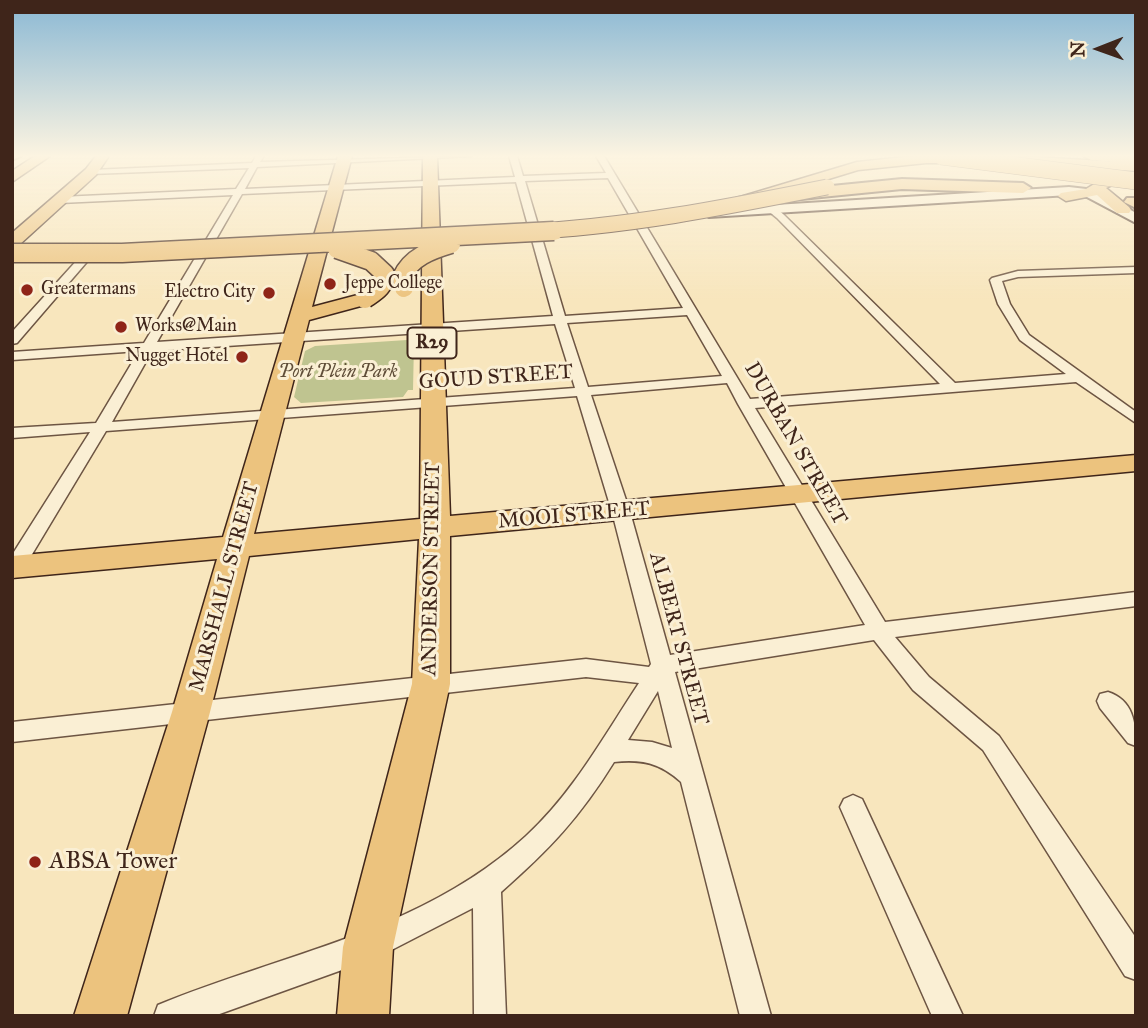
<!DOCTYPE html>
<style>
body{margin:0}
#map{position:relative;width:1148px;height:1028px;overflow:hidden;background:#f8e6bd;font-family:"IM FELL Great Primer",serif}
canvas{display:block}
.frame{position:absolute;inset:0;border:14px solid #3f251a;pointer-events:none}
.north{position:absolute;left:1064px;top:14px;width:70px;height:70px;-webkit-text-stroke:5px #faefd4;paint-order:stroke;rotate:269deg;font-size:19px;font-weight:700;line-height:28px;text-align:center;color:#3f251a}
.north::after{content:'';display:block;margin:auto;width:24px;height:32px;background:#3f251a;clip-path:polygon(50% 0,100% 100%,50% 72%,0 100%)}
</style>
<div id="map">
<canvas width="1148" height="1028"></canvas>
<div class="frame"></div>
<div class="north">N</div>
</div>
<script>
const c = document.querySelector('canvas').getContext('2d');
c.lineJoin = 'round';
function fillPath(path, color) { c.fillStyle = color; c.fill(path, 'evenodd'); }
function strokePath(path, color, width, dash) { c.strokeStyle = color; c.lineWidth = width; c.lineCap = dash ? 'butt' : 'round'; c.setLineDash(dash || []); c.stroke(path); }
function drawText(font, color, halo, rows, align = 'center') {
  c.font = font + ' "IM FELL Great Primer",serif'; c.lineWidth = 6; c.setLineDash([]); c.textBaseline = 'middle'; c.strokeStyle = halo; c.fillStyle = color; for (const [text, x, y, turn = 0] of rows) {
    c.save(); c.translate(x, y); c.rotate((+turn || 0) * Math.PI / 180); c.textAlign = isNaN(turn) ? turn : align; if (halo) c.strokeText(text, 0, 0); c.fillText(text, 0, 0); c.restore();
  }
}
const green = new Path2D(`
 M 407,340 L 410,344 L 414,343 L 413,390 L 408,390 L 403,397 L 301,403 L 294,397 L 305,351 L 315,346 Z`);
const street = new Path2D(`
 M 256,156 L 264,156 L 260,162 L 472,156 L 257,167 L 245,189 L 515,177 L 509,156 L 517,156 L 523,176 L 606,173 L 596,156 L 604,156 L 750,399 L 940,384 L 777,218 L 756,201 L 756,197 L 762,197 L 783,214 L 955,383 L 1066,374 L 1020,340 L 998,304 L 990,280 L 992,278 L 1018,271 L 1136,267 L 1136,273 L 1018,277 L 1002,281 L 1010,304 L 1029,335 L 1136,412 L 1136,423 L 1076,382 L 755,408 L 885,622 L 1136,592 L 1136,606 L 895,637 L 929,677 L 999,736 L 1136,938 L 1136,980 L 1125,976 L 983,750 L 913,690 L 874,640 L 675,672 L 771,1016 L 740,1016 L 681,782 C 660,763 642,759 614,762 C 580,817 549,850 501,892 L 506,1016 L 474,1016 L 473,908 L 378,957 L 214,1016 L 154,1016 L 158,1005 C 284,953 421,932 526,836 C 573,793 604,736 639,683 L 586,677 L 12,742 L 12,722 L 586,659 L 649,667 L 651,664 L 612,512 L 577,396 L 106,431 L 19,576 L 12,578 L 12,555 L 90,432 L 12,438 L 12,428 L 96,423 L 139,351 L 12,360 L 12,352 L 144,343 L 233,195 L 60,203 L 56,200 L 60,197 L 236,189 L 249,168 L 91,174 L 87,172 L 91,170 L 252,163 ZM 608,178 L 683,308 L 565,316 L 525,181 ZM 516,182 L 553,316 L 157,342 L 242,194 ZM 687,315 L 722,376 L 588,387 L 567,323 ZM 555,324 L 575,388 L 112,422 L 152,351 ZM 727,383 L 738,404 L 865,625 L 670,655 L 630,512 L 591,395 ZM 658,691 L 672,748 L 652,742 L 628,740 Z
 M 89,247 L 98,249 L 17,343 L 12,344 L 12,332 Z
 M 1108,692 C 1133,700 1136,723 1136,746 L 1128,743 L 1100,708 L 1097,701 L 1100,694 Z
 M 853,795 L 862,799 L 963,1016 L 932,1016 L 840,807 L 844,799 Z`);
const secondary = new Path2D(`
 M 12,156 L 21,156 L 12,160 Z
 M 1069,187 L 1095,190 L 1136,213 L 1136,223 L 1087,197 L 1069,195 L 709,217 L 702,213 L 709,209 Z`);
const primary = new Path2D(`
 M 35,156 L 50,156 L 12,182 L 12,171 Z
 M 96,156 L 109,156 L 96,175 L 18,246 L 12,247 L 12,233 L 86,169 Z
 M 338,156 L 352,156 L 312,307 L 365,293 L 372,295 L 375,299 L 372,303 L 309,320 L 254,534 L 420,519 L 423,156 L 437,156 L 450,516 L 1136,455 L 1136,471 L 450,536 L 450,684 L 393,947 L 389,1016 L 337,1016 L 343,947 L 412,684 L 419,539 L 249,556 L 210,712 L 127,1016 L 74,1016 L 172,712 L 217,559 L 12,578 L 12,556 L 223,537 Z
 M 913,156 L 979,156 L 981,159 L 974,163 L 926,163 L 858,170 L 740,206 L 730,206 L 727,203 L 730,200 L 857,162 Z
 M 1021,156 L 1136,163 L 1136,171 L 1016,164 L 1009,160 L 1011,157 Z
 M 1136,173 L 1136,181 L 1117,183 L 1106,188 L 1129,207 L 1131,210 L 1129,213 L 1117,213 L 1097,195 L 1066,201 L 1058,196 L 1061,193 L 1086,189 L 1106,177 Z`);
const highway = new Path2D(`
 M 1084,156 L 1136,156 L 1136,164 L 1091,160 Z
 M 902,179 L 1023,183 L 1031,188 L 1023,193 L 902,189 L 791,200 L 783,195 L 791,190 Z
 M 1127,198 L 1136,198 L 1136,208 L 1124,202 Z`);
const primaryBridgeFar1 = new Path2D(`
 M 520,232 C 627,227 722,208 827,187`);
const primaryBridge = new Path2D(`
 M 337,249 L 371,261 L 385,274 C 385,287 375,292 365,299
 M 12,253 L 122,253 L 554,231
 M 404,288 L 402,277 C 411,257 431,250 451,244`);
const highwayBridge = new Path2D(`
 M 941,156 L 1136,181`);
const markers = [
 [330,284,7,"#8f2418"],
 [27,290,7,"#8f2418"],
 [269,293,7,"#8f2418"],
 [121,327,7,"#8f2418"],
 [242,357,7,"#8f2418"],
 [35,862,7,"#8f2418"]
];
const farPoinames = [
 ["Jeppe College",344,284],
 ["Greatermans",41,290],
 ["Electro City",255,293,"right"],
 ["Works@Main",135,327],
 ["Nugget Hotel",228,357,"right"]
];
const farParknames = [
 ["Port Plein Park",338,373]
];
const shields = [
 [432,343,49]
];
const shieldNames = [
 ["R29",432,343]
];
const streetNames = [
 ["GOUD STREET",496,378,-4],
 ["DURBAN STREET",795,444,60],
 ["MOOI STREET",574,516,-5],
 ["ANDERSON STREET",432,569,-89],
 ["MARSHALL STREET",225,587,-75],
 ["ALBERT STREET",678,639,75]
];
const nearPoinames = [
 ["ABSA Tower",49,862]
];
fillPath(green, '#bfc490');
strokePath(street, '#6d5543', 3);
strokePath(secondary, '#3f251a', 4);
strokePath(primary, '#3f251a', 3);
strokePath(highway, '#3f251a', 4);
fillPath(street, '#faefd4');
fillPath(secondary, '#faefd4');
fillPath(primary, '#ecc37e');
fillPath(highway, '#ecc37e');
strokePath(primaryBridgeFar1, '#3f251a', 17, []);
strokePath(primaryBridge, '#3f251a', 21, []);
strokePath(highwayBridge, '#3f251a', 18, []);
strokePath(primaryBridgeFar1, '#ecc37e', 15);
strokePath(primaryBridge, '#ecc37e', 18);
strokePath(highwayBridge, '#ecc37e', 17);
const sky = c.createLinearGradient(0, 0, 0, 300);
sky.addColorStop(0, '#8ab8d4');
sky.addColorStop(0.52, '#fcf4e1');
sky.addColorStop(1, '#fcf4e100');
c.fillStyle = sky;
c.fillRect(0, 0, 1148, 300);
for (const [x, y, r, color] of markers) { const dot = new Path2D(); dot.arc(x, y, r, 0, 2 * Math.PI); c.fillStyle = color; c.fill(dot); strokePath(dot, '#faefd4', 2.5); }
drawText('18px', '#3f251a', '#faefd4', farPoinames, 'left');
drawText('italic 18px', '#5f4d38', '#faefd4', farParknames);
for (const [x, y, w] of shields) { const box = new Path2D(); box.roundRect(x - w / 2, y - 15.5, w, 31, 5); c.fillStyle = '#faefd4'; c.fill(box); strokePath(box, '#3f251a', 2); }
drawText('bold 19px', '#3f251a', null, shieldNames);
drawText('21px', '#3f251a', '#faefd4', streetNames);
drawText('24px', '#3f251a', '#faefd4', nearPoinames, 'left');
</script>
